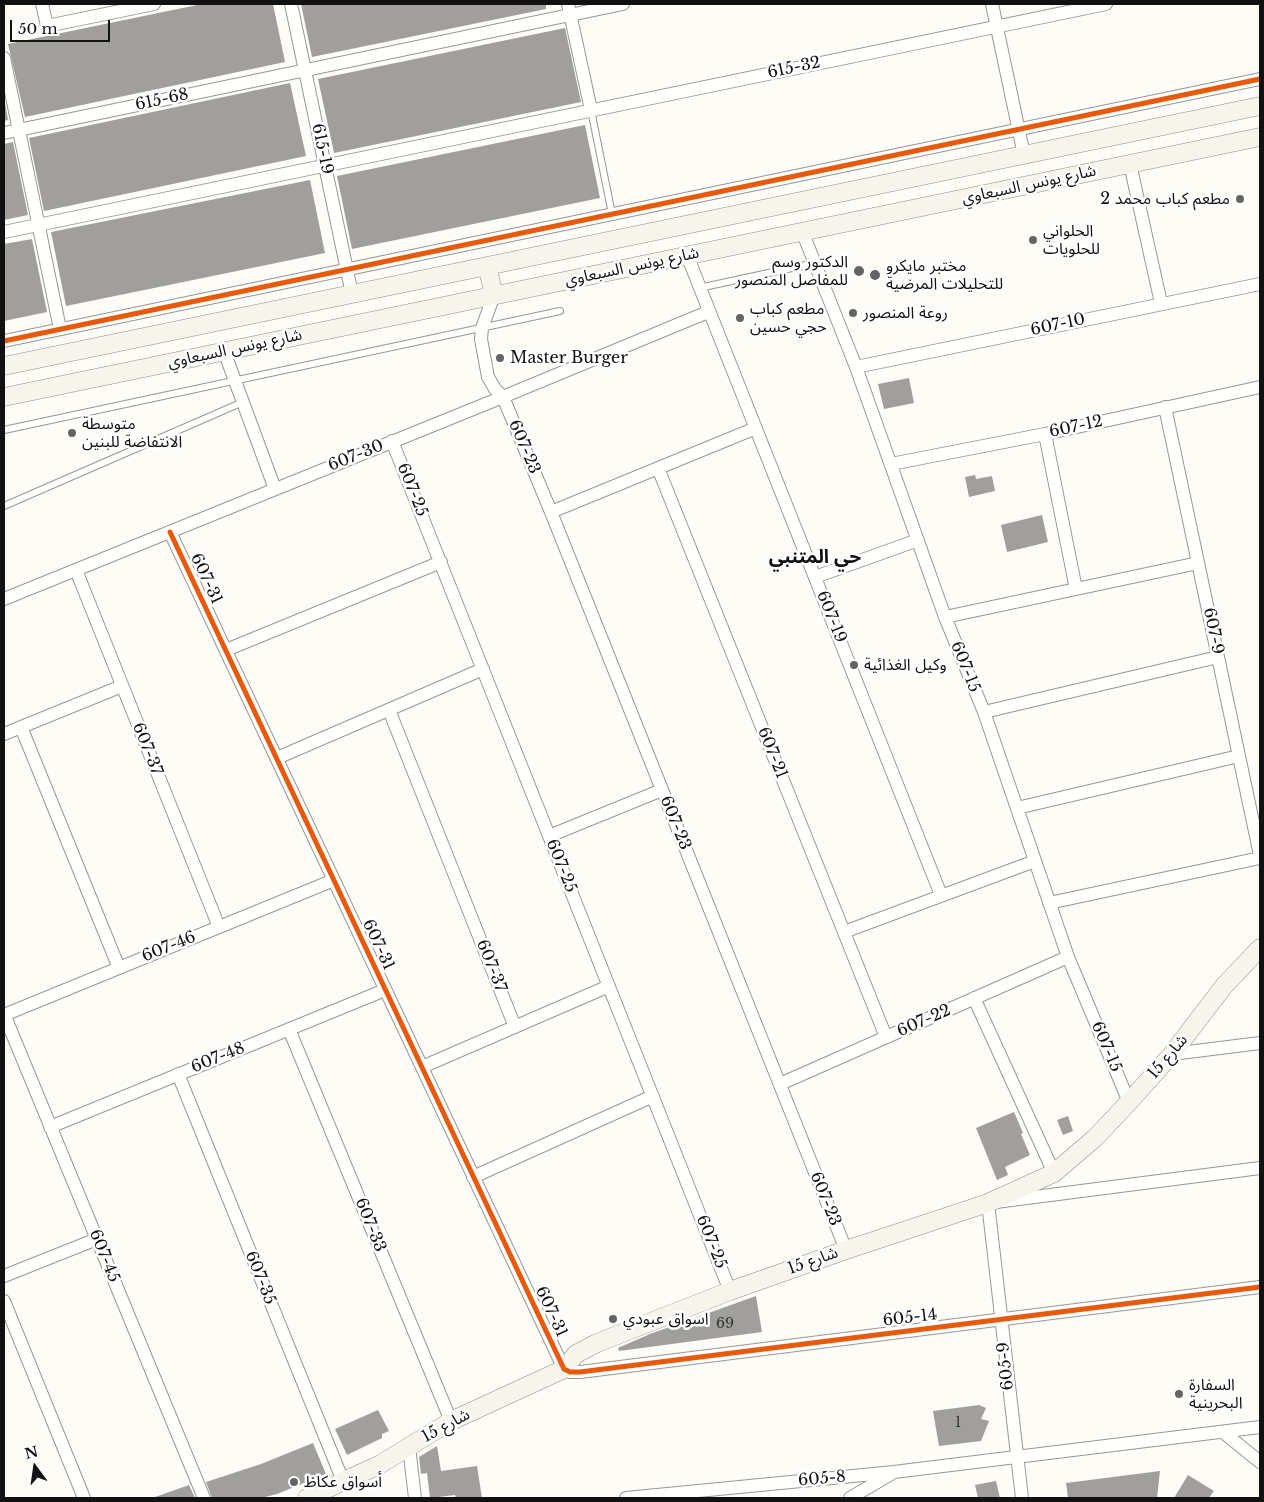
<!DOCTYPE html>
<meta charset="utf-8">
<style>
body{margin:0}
#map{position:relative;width:1264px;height:1502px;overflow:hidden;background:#fdfcf7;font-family:"Libre Baskerville",serif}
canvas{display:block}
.frame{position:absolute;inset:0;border:5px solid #111;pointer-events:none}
.north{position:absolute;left:10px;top:1442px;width:50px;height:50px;-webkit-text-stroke:4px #fff;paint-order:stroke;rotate:346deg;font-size:14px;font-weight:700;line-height:20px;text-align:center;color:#111}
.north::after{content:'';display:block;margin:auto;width:18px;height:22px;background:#111;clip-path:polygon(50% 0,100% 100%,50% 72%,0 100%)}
.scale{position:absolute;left:10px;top:20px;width:100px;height:22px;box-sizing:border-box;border:2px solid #111;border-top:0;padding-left:6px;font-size:15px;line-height:18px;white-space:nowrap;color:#111;-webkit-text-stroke:4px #fff;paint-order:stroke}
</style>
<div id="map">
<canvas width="1264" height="1502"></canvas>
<div class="frame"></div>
<div class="north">N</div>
<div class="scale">50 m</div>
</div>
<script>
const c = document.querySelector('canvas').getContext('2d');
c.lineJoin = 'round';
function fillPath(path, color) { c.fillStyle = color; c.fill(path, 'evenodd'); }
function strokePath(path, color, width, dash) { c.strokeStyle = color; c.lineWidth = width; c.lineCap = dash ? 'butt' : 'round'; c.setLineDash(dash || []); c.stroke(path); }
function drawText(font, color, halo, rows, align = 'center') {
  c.font = font + ' "Libre Baskerville","Noto Sans Arabic",serif'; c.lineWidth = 5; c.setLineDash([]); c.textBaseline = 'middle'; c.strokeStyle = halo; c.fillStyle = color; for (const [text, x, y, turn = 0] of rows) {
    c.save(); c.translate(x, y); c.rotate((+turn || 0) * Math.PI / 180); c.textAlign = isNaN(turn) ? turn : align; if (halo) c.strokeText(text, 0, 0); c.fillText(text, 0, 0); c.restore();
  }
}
const building = new Path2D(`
 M 202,4 L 273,4 L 285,62 L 25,117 L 8,44 Z
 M 301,4 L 546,4 L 546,9 L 312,57 Z
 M 565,28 L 581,102 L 334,153 L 318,79 Z
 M 290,83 L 306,156 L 44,211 L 29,138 Z
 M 4,97 L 8,120 L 4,121 Z
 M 585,125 L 600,198 L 352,249 L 337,176 Z
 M 13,142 L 28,215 L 4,220 L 4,144 Z
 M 310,180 L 325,253 L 66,306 L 51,232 Z
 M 32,239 L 47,312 L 4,321 L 4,244 Z
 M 909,378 L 914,403 L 884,409 L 878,384 Z
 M 975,475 L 976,479 L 992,476 L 995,491 L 969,497 L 965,477 Z
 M 1042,515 L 1048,542 L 1007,552 L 1001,525 Z
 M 1014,1112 L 1023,1133 L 1021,1134 L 1030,1155 L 1005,1167 L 1008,1175 L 997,1180 L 976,1128 Z
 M 1068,1116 L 1073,1131 L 1063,1135 L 1057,1120 Z
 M 756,1296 L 762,1332 L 619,1351 L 618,1348 L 650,1334 Z
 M 979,1405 L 986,1408 L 981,1419 L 989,1421 L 981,1441 L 939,1446 L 933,1411 Z
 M 378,1410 L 389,1431 L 382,1434 L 382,1438 L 347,1455 L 335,1429 Z
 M 313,1443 L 326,1474 L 277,1494 L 261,1498 L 212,1498 L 206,1482 L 261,1464 Z
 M 437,1446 L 441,1471 L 477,1466 L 482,1498 L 456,1498 L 455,1495 L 430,1498 L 427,1473 L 421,1474 L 419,1457 Z
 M 1160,1471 L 1157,1498 L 1068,1498 L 1066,1483 Z
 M 1188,1475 L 1214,1491 L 1209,1498 L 1174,1498 Z
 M 996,1481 L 1000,1498 L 978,1498 L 975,1485 Z
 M 189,1485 L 195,1498 L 155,1498 L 155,1497 Z`);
const lane = new Path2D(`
 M 591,110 L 612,214
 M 699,288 L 815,263
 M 4,430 L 560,311
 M 4,506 L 243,402`);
const street = new Path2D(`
 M 42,4 L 47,26 L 154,4
 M 291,4 L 352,294
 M 568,4 L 591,110
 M 992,4 L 1024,155
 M 4,58 L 60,329
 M 4,133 L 623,4
 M 1130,164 L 1161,303
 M 802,231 L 856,367 L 945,617 L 984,712 L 1068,957 L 1129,1102
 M 4,232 L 1106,4
 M 687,255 L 941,895
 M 494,295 L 482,328 L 481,339 L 488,377 L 495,389 L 503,397 L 551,512 L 846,1250
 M 4,341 L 1260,79
 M 224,351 L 275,489
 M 856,367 L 1260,284
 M 1165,407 L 1260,855
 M 1045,434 L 1076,589
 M 392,441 L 730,1291
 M 891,464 L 1045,434 L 1260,387
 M 658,468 L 886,1037
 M 551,512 L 756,428
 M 170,532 L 564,1369 L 570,1372 L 580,1372 L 1260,1287
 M 76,570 L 219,927
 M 815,577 L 918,540
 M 4,599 L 493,401 L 708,312
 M 945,617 L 1198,563
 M 226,650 L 441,562
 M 389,710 L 515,1027
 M 984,712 L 1218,657
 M 21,727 L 119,968
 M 4,734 L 122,686
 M 277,758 L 483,669
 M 1017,808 L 1239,756
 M 549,836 L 662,790
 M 1049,903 L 1260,858
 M 844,932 L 1035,861
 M 974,998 L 1054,1173
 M 4,1014 L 204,1498
 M 4,1015 L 334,880
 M 289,1029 L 451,1421
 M 1172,1054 L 1260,1043
 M 422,1067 L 609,986
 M 178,1074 L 343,1481
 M 780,1084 L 1068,957
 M 50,1127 L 385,990
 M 473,1177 L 653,1096
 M 4,1276 L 97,1239
 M 4,1301 L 84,1498
 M 1223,1432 L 1260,1462
 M 409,1447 L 415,1498
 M 626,1498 L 894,1472 L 1260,1427
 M 850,1498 L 891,1474
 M 1022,1498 L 988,1203 L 1260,1168`);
const secondary = new Path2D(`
 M 487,266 L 494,295
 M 4,366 L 1260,106
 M 4,397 L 1260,137
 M 307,1498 L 379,1465 L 451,1421 L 564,1369 L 576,1354 L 597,1343 L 730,1291 L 846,1250 L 988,1203 L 1054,1173 L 1095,1138 L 1129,1102 L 1172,1054 L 1224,986 L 1260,948`);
const cycleway = new Path2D(`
 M 4,341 L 1260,79
 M 170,532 L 564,1369 L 570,1372 L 580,1372 L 1260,1287`);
const markers = [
 [1240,199,5,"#646362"],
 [1033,240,5,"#646362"],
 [859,271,6,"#646362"],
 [875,275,6,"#646362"],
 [853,313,5,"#646362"],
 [740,318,5,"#646362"],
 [500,358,5,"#646362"],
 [72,433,5,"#646362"],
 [854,665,5,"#646362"],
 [613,1319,5,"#646362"],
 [1179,1394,5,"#646362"],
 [294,1482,5,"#646362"]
];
const numberNames = [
 ["69",725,1324],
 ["1",958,1423]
];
const streetNames = [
 ["615-32",794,68,-12],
 ["615-68",162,100,-12],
 ["615-19",322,149,78],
 ["شارع يونس السبعاوي",1029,185,-12],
 ["شارع يونس السبعاوي",632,267,-12],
 ["607-10",1058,325,-12],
 ["شارع يونس السبعاوي",235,349,-12],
 ["607-12",1076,427,-12],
 ["607-23",524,447,67],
 ["607-30",356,456,-22],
 ["607-25",412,490,68],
 ["607-31",206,579,65],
 ["607-19",831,617,68],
 ["607-9",1213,631,78],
 ["607-15",965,667,68],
 ["607-37",147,749,68],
 ["607-21",772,753,68],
 ["607-23",675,823,68],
 ["607-25",561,866,68],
 ["607-31",378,945,65],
 ["607-46",169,947,-22],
 ["607-37",491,966,68],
 ["607-22",924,1021,-24],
 ["607-15",1106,1047,67],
 ["شارع 15",1168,1057,-50],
 ["607-48",218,1058,-22],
 ["607-23",825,1199,68],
 ["607-33",370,1225,68],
 ["607-25",711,1242,68],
 ["607-45",104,1256,68],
 ["شارع 15",813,1261,-20],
 ["607-35",260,1278,68],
 ["607-31",551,1312,65],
 ["605-14",910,1318,-7],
 ["605-9",1006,1366,-96],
 ["شارع 15",446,1426,-29],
 ["605-8",822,1479,-5]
];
const poiNames = [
 ["مطعم كباب محمد 2",1230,199,"right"],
 ["الحلواني",1043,231],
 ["للحلويات",1043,249],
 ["الدكتور وسم",848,262,"right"],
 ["للمفاصل المنصور",848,280,"right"],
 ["مختبر مايكرو",886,266],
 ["للتحليلات المرضية",886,284],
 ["مطعم كباب",750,309],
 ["حجي حسين",750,327],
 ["روعة المنصور",863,313],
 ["Master Burger",510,358],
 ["متوسطة",82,424],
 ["الانتفاضة للبنين",82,442],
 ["وكيل الغذائية",864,665],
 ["اسواق عبودي",623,1319],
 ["السفارة",1189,1385],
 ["البحرينية",1189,1403],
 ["أسواق عكاظ",304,1482]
];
const quarterNames = [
 ["حي المتنبي",815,558]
];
fillPath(building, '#a19f9c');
strokePath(lane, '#979795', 8);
strokePath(street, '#979795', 14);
strokePath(secondary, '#8e8d8b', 19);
strokePath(lane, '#fffffe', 6);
strokePath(street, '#fffffe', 12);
strokePath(secondary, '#f6f4eb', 18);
strokePath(cycleway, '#e8590c', 5);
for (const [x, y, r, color] of markers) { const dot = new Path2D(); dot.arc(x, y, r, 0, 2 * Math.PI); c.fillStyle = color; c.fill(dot); strokePath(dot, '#fff', 2); }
drawText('14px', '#353434', null, numberNames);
drawText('16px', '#111', '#fff', streetNames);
drawText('16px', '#111', '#fff', poiNames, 'left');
drawText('bold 19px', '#111', '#fff', quarterNames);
</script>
